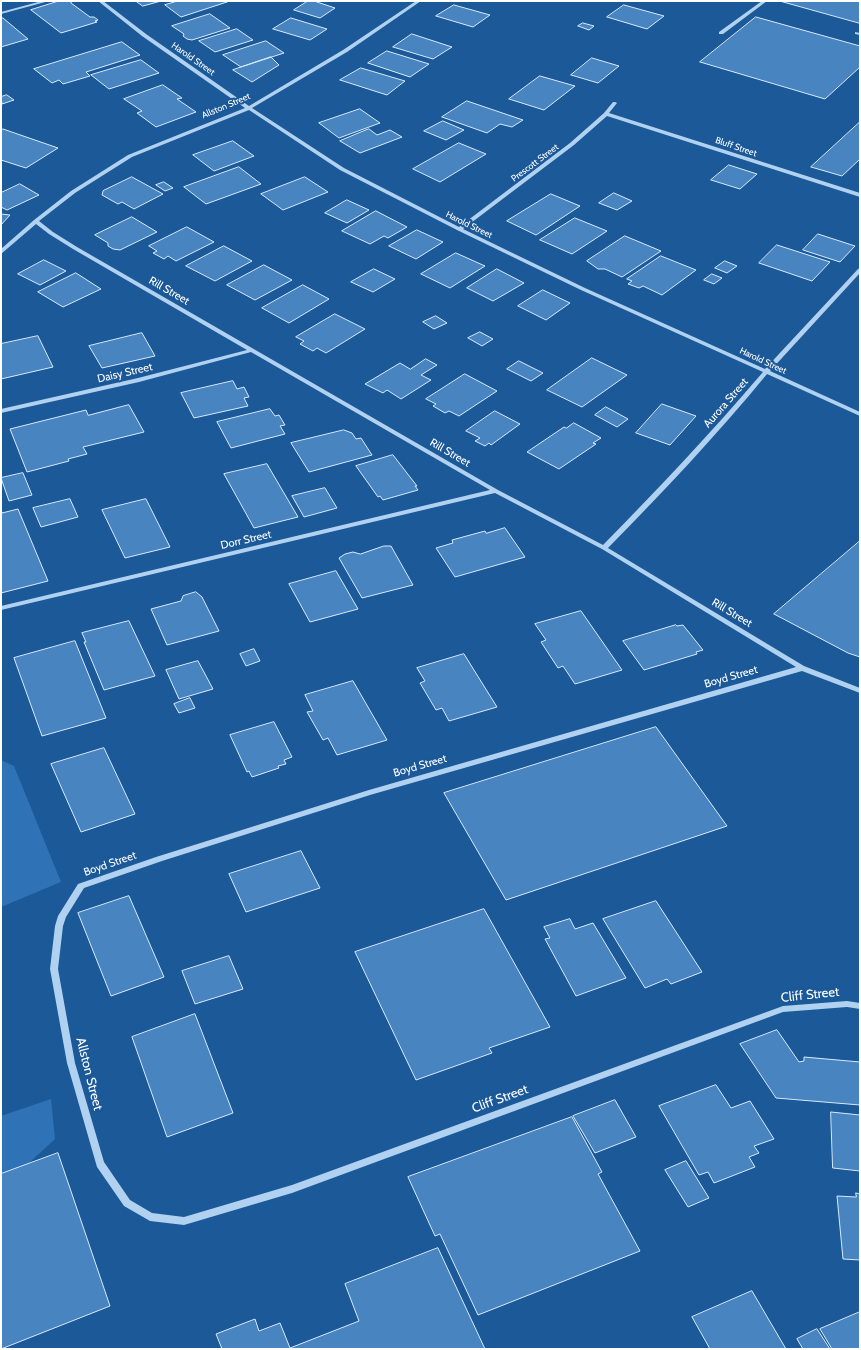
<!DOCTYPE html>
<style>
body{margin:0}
#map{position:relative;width:861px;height:1350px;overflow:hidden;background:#1b5999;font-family:Cabin,sans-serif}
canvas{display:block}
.frame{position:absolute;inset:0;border:2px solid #fff;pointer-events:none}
</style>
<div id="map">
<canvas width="861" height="1350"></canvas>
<div class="frame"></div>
</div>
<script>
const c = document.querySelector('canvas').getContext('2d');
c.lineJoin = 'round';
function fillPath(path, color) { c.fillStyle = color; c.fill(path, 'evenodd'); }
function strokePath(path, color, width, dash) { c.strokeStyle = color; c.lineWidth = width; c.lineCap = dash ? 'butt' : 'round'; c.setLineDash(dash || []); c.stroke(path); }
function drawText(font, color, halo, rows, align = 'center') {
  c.font = font + ' Cabin,sans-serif'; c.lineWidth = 4; c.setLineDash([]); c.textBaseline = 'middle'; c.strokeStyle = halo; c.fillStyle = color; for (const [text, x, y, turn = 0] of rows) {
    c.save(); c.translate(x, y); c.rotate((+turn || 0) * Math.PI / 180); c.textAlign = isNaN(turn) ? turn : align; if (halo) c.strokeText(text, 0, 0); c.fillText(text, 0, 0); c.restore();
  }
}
const green = new Path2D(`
 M 1,760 L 14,766 L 61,882 L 1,907 Z
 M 51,1099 L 55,1139 L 1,1189 L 1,1116 Z`);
const building = new Path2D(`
 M 59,1 L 71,1 L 71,3 L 90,17 L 94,17 L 98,20 L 95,21 L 97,22 L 61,33 L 31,10 Z
 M 136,1 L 161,1 L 143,6 Z
 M 178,1 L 230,1 L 181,17 L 165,5 Z
 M 308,1 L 314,1 L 335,8 L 320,18 L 294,10 Z
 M 780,1 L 860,1 L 860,23 Z
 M 454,5 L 490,15 L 473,27 L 436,16 Z
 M 624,5 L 664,16 L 647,29 L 607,17 Z
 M 210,14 L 230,28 L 192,40 L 187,39 L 183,36 L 184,34 L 172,26 Z
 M 756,17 L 860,46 L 860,67 L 825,99 L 700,62 Z
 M 1,18 L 3,18 L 28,39 L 1,47 Z
 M 291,18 L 327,29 L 310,40 L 273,29 Z
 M 583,23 L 594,26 L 589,30 L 578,26 Z
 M 237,29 L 253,40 L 215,52 L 199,41 Z
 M 412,34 L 452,47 L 433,59 L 393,47 Z
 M 266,41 L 284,53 L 241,67 L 223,55 Z
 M 122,42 L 140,55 L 86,72 L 90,76 L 63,84 L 59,80 L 52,83 L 34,69 Z
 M 387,51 L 429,64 L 410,77 L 368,63 Z
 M 271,57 L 279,65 L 252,82 L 233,70 Z
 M 592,58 L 619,66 L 598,83 L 571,75 Z
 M 141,60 L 159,73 L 109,89 L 91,75 Z
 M 361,68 L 405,81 L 387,95 L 340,80 Z
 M 540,76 L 575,86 L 544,110 L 509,99 Z
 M 163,85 L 182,98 L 177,99 L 196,112 L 156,127 L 137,113 L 142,111 L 124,99 Z
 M 7,95 L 14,100 L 2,104 L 1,97 Z
 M 467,101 L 523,120 L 512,127 L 500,124 L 487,133 L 442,117 Z
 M 360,109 L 380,123 L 339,138 L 319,123 Z
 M 443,121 L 464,130 L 446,140 L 424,131 Z
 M 860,122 L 860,159 L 842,176 L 811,167 Z
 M 3,129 L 58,148 L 26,168 L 1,160 L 1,131 Z
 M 369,129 L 377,135 L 390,130 L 402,137 L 360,153 L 340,141 Z
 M 233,141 L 254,156 L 214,171 L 193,155 Z
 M 459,143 L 486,154 L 440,182 L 413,169 Z
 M 729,165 L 757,174 L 740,189 L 711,180 Z
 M 239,167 L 261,184 L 206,204 L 184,187 Z
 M 132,177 L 163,194 L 134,209 L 122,202 L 118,204 L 102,195 L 103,191 Z
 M 305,177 L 328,192 L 283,210 L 261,194 Z
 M 164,182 L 173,188 L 165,191 L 156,185 Z
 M 20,184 L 39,195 L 7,210 L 1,207 L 1,193 Z
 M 614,193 L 632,201 L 617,210 L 599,203 Z
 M 551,194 L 580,206 L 536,235 L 507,221 Z
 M 347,200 L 369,210 L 347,223 L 325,213 Z
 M 376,211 L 407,227 L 388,238 L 384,236 L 370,244 L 342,231 Z
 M 1,214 L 10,215 L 1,225 Z
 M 132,217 L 157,232 L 120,250 L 113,249 L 108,246 L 108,243 L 95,235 Z
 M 575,218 L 607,231 L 572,254 L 540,240 Z
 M 187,227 L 214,242 L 176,261 L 168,256 L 164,259 L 153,253 L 157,251 L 149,246 Z
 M 417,230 L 443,242 L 416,259 L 389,246 Z
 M 818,234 L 855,246 L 840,262 L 803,250 Z
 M 625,236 L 661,251 L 622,277 L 605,269 L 598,269 L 587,261 Z
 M 777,245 L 830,262 L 812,281 L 759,263 Z
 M 224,246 L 252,261 L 215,281 L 186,266 Z
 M 456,253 L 485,266 L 450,288 L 421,274 Z
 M 661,256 L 696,270 L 662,295 L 643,286 L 639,288 L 628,284 L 632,281 L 627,279 Z
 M 44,260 L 66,271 L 40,285 L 18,274 Z
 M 725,261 L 737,266 L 727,273 L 715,268 Z
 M 264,265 L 292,280 L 255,300 L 227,285 Z
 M 374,269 L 395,279 L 373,292 L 351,282 Z
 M 497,269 L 524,283 L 493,301 L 467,288 Z
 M 76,273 L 101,289 L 63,307 L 38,292 Z
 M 712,274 L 722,278 L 714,284 L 704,280 Z
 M 303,285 L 329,299 L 289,323 L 262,308 Z
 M 543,290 L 570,303 L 546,320 L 518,306 Z
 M 335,314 L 365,329 L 326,353 L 317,348 L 313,351 L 300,344 L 304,341 L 296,337 Z
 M 436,316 L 447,323 L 434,329 L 423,322 Z
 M 480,332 L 493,339 L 482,346 L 468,338 Z
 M 142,333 L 155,356 L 102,368 L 89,346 Z
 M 38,336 L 53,367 L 1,379 L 1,344 Z
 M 592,358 L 627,375 L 582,407 L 547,390 Z
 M 426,359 L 437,365 L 421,375 L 431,380 L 401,399 L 387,390 L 383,393 L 365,384 L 400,363 L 410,369 Z
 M 519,361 L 543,373 L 531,381 L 507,369 Z
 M 465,374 L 497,391 L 459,416 L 449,411 L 445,413 L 433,406 L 436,404 L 426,399 Z
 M 233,381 L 237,389 L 244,387 L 249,397 L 244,398 L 248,406 L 194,418 L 181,393 Z
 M 662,404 L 696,416 L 670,445 L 636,433 Z
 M 129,405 L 144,432 L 83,447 L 87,454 L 68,459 L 69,461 L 27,472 L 10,429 L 86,410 L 88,415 Z
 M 606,407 L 628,419 L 617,427 L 595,415 Z
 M 270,409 L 275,416 L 279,415 L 285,425 L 280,426 L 285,434 L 231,448 L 217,422 Z
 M 495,411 L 520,424 L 491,445 L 489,443 L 485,446 L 475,441 L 480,438 L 466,431 Z
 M 574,423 L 601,438 L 593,443 L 596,444 L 559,469 L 527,452 L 564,427 L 566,428 Z
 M 344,430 L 352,433 L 356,439 L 361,438 L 372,455 L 309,472 L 291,443 Z
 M 393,455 L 417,486 L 415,486 L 418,490 L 383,500 L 380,496 L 378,497 L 356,466 Z
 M 267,464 L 298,517 L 254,528 L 224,474 Z
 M 23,473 L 32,495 L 9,501 L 1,478 Z
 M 325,488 L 337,508 L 304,517 L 292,496 Z
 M 70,499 L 78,517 L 41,527 L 33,508 Z
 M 146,499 L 170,547 L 125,558 L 102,510 Z
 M 1,509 L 2,513 L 18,509 L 48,581 L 1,593 Z
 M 505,528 L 525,557 L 455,577 L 436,548 L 453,543 L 452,540 L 485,531 L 486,533 Z
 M 860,541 L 860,657 L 848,653 L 774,614 Z
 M 384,546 L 391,546 L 413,585 L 362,598 L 339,558 L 345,554 L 353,552 L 360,554 Z
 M 336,571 L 358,609 L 310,622 L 289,584 Z
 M 196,592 L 202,597 L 219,631 L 167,645 L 151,609 L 181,601 L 183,596 Z
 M 581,611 L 622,670 L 575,684 L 563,666 L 558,668 L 541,642 L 546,640 L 535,624 Z
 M 129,621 L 155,676 L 104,690 L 84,642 L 86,642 L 82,633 Z
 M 676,625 L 677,626 L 683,625 L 703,650 L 696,652 L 697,654 L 644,670 L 623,641 Z
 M 75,641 L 106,718 L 42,736 L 14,658 Z
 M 254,649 L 260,661 L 246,666 L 240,654 Z
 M 464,654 L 497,707 L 449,721 L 442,708 L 436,710 L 420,683 L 425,681 L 417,668 Z
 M 198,661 L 213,689 L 179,699 L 166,670 Z
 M 353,681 L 387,740 L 337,755 L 328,738 L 323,740 L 307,712 L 313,711 L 305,695 Z
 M 190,698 L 195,708 L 179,713 L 174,704 Z
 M 274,722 L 292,757 L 284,760 L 286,764 L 278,766 L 279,768 L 252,777 L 249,771 L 247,772 L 230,735 Z
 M 656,727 L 727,826 L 506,900 L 444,793 Z
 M 104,748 L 135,814 L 81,832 L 51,764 Z
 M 301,851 L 320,888 L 246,912 L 229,874 Z
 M 129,896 L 164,977 L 111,996 L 78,913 Z
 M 656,901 L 702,972 L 671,984 L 667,979 L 645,988 L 603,919 Z
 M 484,909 L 550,1027 L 489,1048 L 492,1053 L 416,1080 L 355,952 Z
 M 570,919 L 575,929 L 593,923 L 626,978 L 576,996 L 545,939 L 550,938 L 544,927 Z
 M 229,956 L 243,989 L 195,1004 L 182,971 Z
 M 195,1014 L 233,1113 L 167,1137 L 132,1037 Z
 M 777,1030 L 799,1062 L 804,1061 L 804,1057 L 860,1062 L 860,1105 L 776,1098 L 740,1044 Z
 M 716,1085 L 731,1108 L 750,1101 L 774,1139 L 754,1146 L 759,1153 L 749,1157 L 755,1167 L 714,1183 L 708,1172 L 699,1175 L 659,1106 Z
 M 615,1100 L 636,1137 L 595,1153 L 573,1116 Z
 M 831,1112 L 860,1115 L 860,1171 L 833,1168 Z
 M 572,1117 L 602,1172 L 598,1174 L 640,1251 L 478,1315 L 440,1234 L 435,1236 L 408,1177 Z
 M 58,1153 L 110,1306 L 1,1349 L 1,1174 Z
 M 686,1161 L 709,1198 L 688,1207 L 665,1170 Z
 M 856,1193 L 860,1194 L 860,1260 L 843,1259 L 837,1196 L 856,1197 Z
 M 438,1248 L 485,1349 L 222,1349 L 216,1334 L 255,1319 L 259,1331 L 280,1323 L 290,1348 L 359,1321 L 345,1284 Z
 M 752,1291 L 786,1349 L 710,1349 L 692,1317 Z
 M 860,1312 L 860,1349 L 832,1349 L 820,1329 Z
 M 817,1329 L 830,1349 L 803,1349 L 797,1339 Z`);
const minor = new Path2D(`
 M 42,1 L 49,1 L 1,14 L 1,12 Z
 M 98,1 L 103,1 L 146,34 L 249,106 L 343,50 L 416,1 L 421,1 L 347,52 L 252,108 L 344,168 L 459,227 L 570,143 L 604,113 L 613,102 L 615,102 L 617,103 L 609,113 L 860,193 L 860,197 L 607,116 L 574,145 L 463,229 L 585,288 L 765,369 L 858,269 L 860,268 L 860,273 L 770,371 L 860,412 L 860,416 L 767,374 C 717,435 663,492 608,548 L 804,666 L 860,688 L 860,693 L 802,671 L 370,795 L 162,861 L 84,888 L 66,917 L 63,926 L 58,969 L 75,1063 L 104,1162 L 130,1200 L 152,1213 L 184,1217 L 292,1185 L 783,1006 L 847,1001 L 860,1003 L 860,1009 L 847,1007 L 783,1012 L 292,1193 L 184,1225 L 150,1221 L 124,1206 L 97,1167 L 67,1063 L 50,969 L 55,926 L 58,916 L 78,884 L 156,857 L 369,790 L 796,667 L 602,549 L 495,493 L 1,610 L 1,606 L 490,490 L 251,352 L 139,382 L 1,413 L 1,409 L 138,378 L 247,350 L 73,249 L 49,234 L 36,224 L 1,254 L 1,249 L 34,220 L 71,191 L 128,155 L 245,108 L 142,36 ZM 249,110 L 340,170 L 457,230 L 581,290 L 763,372 C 712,432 658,489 603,545 L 498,490 L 77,247 L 53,232 L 39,221 L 75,193 L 132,157 Z
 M 762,1 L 767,1 L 723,34 L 719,34 L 719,32 Z
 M 855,32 L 860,33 L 860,35 L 855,34 Z`);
const farStreetnames = [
 ["Harold Street",193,59,35],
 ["Allston Street",226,106,-23],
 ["Bluff Street",736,147,19],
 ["Prescott Street",535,163,-37],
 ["Harold Street",469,225,26],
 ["Harold Street",763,361,25]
];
const streetNames = [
 ["Rill Street",169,291,30],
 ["Daisy Street",125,373,-13],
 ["Aurora Street",726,403,-49],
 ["Rill Street",450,453,30],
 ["Dorr Street",246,540,-13],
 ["Rill Street",732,613,31],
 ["Boyd Street",731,677,-16],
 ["Boyd Street",420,766,-16],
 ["Boyd Street",110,864,-19]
];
const nearStreetnames = [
 ["Cliff Street",810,995,-6],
 ["Allston Street",89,1074,76],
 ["Cliff Street",500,1099,-20]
];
fillPath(green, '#2f73b6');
fillPath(building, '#4884c0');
strokePath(building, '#d7eafb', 1);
fillPath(minor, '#b0d1f0');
drawText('9px', '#fff', '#1b5999', farStreetnames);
drawText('11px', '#fff', '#1b5999', streetNames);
drawText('13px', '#fff', '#1b5999', nearStreetnames);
</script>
